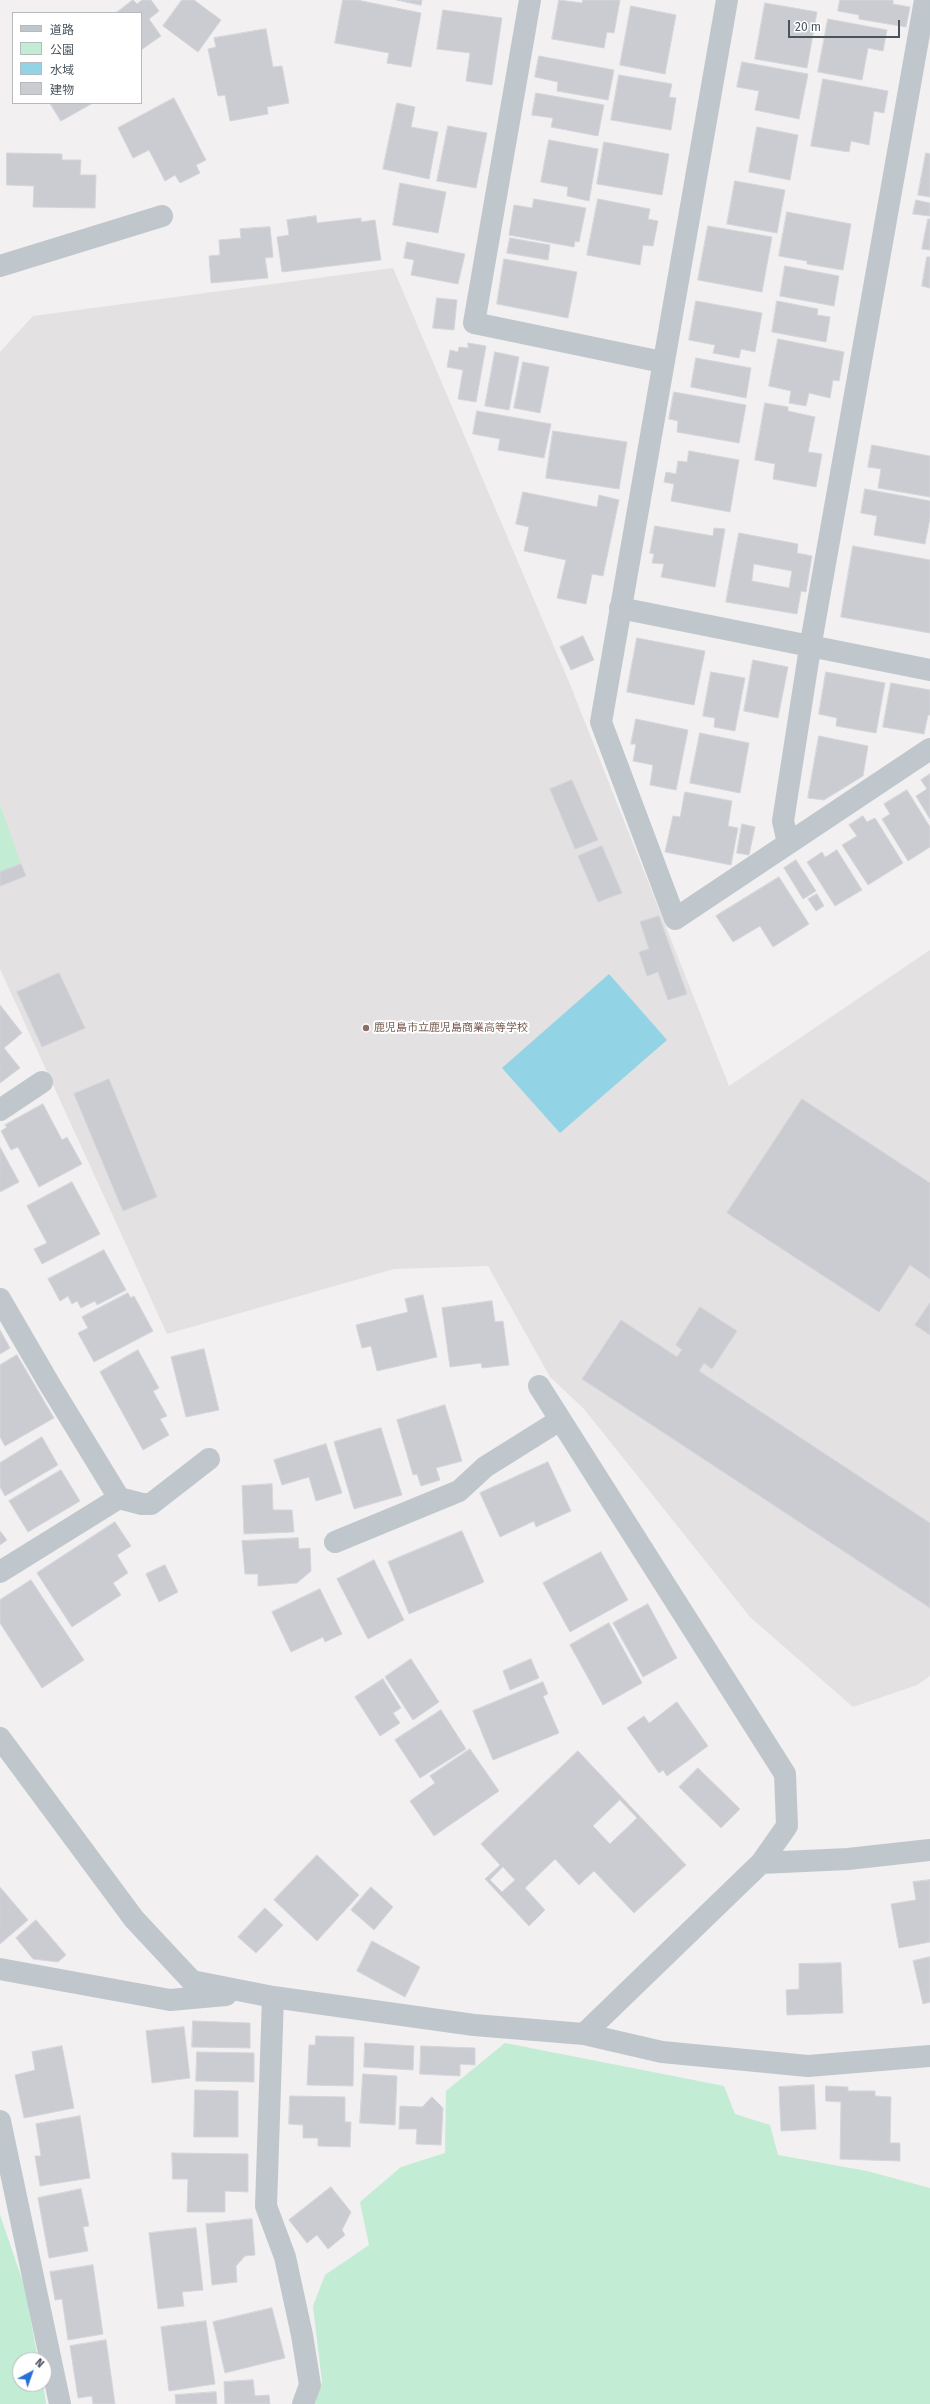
<!DOCTYPE html>
<meta charset="utf-8">
<style>
body{margin:0}
#map{position:relative;width:930px;height:2404px;overflow:hidden;background:#f2f0f0;font-family:"Fira Sans","Noto Sans JP",sans-serif}
canvas{display:block}
.legend{position:absolute;left:12px;top:12px;width:130px;height:92px;box-sizing:border-box;background:#fff;border:1px solid #b6babe;margin:0;padding:5px 7px;list-style:none;font-size:12px;color:#49535c}
.legend li{display:flex;align-items:center;gap:8px;height:20px}
.legend b{width:20px;border:1px solid #b6babe}
.north{position:absolute;left:12px;top:2352px;width:40px;height:40px;box-sizing:border-box;background:#fff;border:1px solid #b6babe;border-radius:50%;rotate:41deg;font-size:11px;font-weight:700;line-height:16px;text-align:center;color:#49535c}
.north::after{content:'';display:block;margin:auto;width:14px;height:18px;background:#2670d6;clip-path:polygon(50% 0,100% 100%,50% 72%,0 100%)}
.scale{position:absolute;left:788px;top:20px;width:112px;height:18px;box-sizing:border-box;border:2px solid #49535c;border-top:0;padding-left:5px;font-size:12px;line-height:14px;white-space:nowrap;color:#49535c;-webkit-text-stroke:3px #fff;paint-order:stroke}
</style>
<div id="map">
<canvas width="930" height="2404"></canvas>
<ul class="legend">
<li><b style="height:5px;background:#bfc7cd"></b>道路</li>
<li><b style="height:11px;background:#c2ecd3"></b>公園</li>
<li><b style="height:11px;background:#92d3e6"></b>水域</li>
<li><b style="height:11px;background:#caccd2"></b>建物</li>
</ul>
<div class="north">N</div>
<div class="scale">20 m</div>
</div>
<script>
const c = document.querySelector('canvas').getContext('2d');
c.lineJoin = 'round';
function fillPath(path, color) { c.fillStyle = color; c.fill(path, 'evenodd'); }
function strokePath(path, color, width, dash) { c.strokeStyle = color; c.lineWidth = width; c.lineCap = dash ? 'butt' : 'round'; c.setLineDash(dash || []); c.stroke(path); }
function drawText(font, color, halo, rows, align = 'center') {
  c.font = font + ' "Fira Sans","Noto Sans JP",sans-serif'; c.lineWidth = 4; c.setLineDash([]); c.textBaseline = 'middle'; c.strokeStyle = halo; c.fillStyle = color; for (const [text, x, y, turn = 0] of rows) {
    c.save(); c.translate(x, y); c.rotate((+turn || 0) * Math.PI / 180); c.textAlign = isNaN(turn) ? turn : align; if (halo) c.strokeText(text, 0, 0); c.fillText(text, 0, 0); c.restore();
  }
}
const education = new Path2D(`
 M 393,268 L 569,682 L 729,1086 L 930,950 L 930,1676 L 917,1685 L 853,1707 L 750,1617 L 584,1409 L 550,1377 L 488,1266 L 394,1269 L 167,1334 L 0,969 L 0,352 L 33,316 Z`);
const green = new Path2D(`
 M 0,805 L 21,864 L 0,872 Z
 M 505,2043 L 724,2086 L 735,2114 L 770,2125 L 778,2155 L 867,2171 L 930,2188 L 930,2404 L 315,2404 L 322,2382 L 313,2306 L 325,2275 L 369,2245 L 360,2202 L 401,2167 L 445,2153 L 446,2091 Z
 M 0,2215 L 25,2288 L 38,2360 L 20,2360 L 20,2384 L 43,2384 L 46,2404 L 0,2404 Z`);
const water = new Path2D(`
 M 609,974 L 667,1040 L 560,1133 L 502,1068 Z`);
const building = new Path2D(`
 M 133,0 L 137,4 L 142,0 L 151,0 L 159,11 L 149,19 L 161,36 L 141,50 L 141,13 L 116,13 Z
 M 182,0 L 194,0 L 221,20 L 198,52 L 163,26 Z
 M 343,0 L 357,0 L 421,13 L 411,67 L 387,63 L 389,53 L 335,43 Z
 M 397,0 L 422,0 L 421,5 Z
 M 559,0 L 582,3 L 583,0 L 620,0 L 614,33 L 607,32 L 604,48 L 552,39 Z
 M 840,0 L 893,0 L 893,4 L 910,7 L 906,27 L 859,19 L 859,15 L 838,11 Z
 M 765,3 L 817,12 L 807,68 L 755,59 Z
 M 631,6 L 676,15 L 665,74 L 620,65 Z
 M 443,10 L 502,18 L 492,85 L 466,81 L 470,53 L 437,49 Z
 M 828,19 L 887,30 L 883,51 L 868,48 L 862,80 L 818,72 Z
 M 266,29 L 273,67 L 282,66 L 289,103 L 267,107 L 268,114 L 230,121 L 225,95 L 218,96 L 208,49 L 216,47 L 214,38 Z
 M 539,56 L 614,70 L 608,100 L 557,91 L 558,82 L 535,77 Z
 M 742,62 L 808,74 L 799,119 L 755,110 L 759,91 L 737,87 Z
 M 619,75 L 672,84 L 669,97 L 676,98 L 671,130 L 611,120 Z
 M 823,79 L 888,91 L 884,113 L 874,111 L 869,145 L 851,141 L 849,152 L 811,146 Z
 M 536,93 L 604,105 L 598,136 L 551,127 L 553,118 L 532,115 Z
 M 174,98 L 206,160 L 196,165 L 200,173 L 180,183 L 175,175 L 165,181 L 149,150 L 133,158 L 118,128 Z
 M 50,103 L 93,103 L 61,121 Z
 M 397,103 L 415,107 L 411,127 L 438,132 L 429,179 L 383,169 Z
 M 448,126 L 487,133 L 476,188 L 437,181 Z
 M 757,127 L 798,135 L 790,180 L 749,172 Z
 M 549,140 L 598,149 L 589,201 L 567,196 L 568,187 L 541,182 Z
 M 604,142 L 669,154 L 662,195 L 597,184 Z
 M 7,153 L 62,154 L 62,160 L 81,160 L 80,175 L 96,175 L 95,208 L 33,207 L 34,186 L 7,185 Z
 M 926,153 L 930,154 L 930,197 L 918,195 Z
 M 735,181 L 785,190 L 777,233 L 727,224 Z
 M 400,183 L 446,192 L 438,233 L 393,225 Z
 M 534,199 L 586,208 L 579,242 L 575,241 L 574,247 L 509,235 L 514,205 L 532,208 Z
 M 598,199 L 650,209 L 648,219 L 658,221 L 653,246 L 643,245 L 640,265 L 587,255 Z
 M 916,200 L 930,203 L 930,216 L 913,214 Z
 M 787,212 L 851,224 L 843,270 L 807,264 L 807,261 L 779,256 Z
 M 316,216 L 317,223 L 361,218 L 361,222 L 375,220 L 381,260 L 282,272 L 277,237 L 289,235 L 287,220 Z
 M 928,219 L 930,219 L 930,250 L 922,249 Z
 M 708,226 L 772,237 L 762,292 L 698,280 Z
 M 270,227 L 273,257 L 265,258 L 268,278 L 211,283 L 209,256 L 220,255 L 219,240 L 241,238 L 240,229 Z
 M 510,238 L 550,245 L 548,260 L 507,253 Z
 M 407,242 L 465,254 L 458,284 L 411,275 L 414,260 L 404,258 Z
 M 927,257 L 930,257 L 930,288 L 922,286 Z
 M 504,259 L 577,272 L 568,318 L 497,304 Z
 M 785,266 L 839,276 L 834,306 L 780,296 Z
 M 437,298 L 457,300 L 454,330 L 433,328 Z
 M 696,301 L 762,313 L 755,352 L 741,349 L 739,358 L 713,353 L 715,345 L 689,340 Z
 M 777,301 L 818,309 L 817,315 L 830,317 L 826,342 L 772,332 Z
 M 778,339 L 844,352 L 839,381 L 833,380 L 830,398 L 809,393 L 806,406 L 789,403 L 791,391 L 769,386 Z
 M 468,343 L 486,346 L 476,402 L 458,399 L 463,370 L 447,367 L 450,350 L 458,352 L 459,347 L 468,348 Z
 M 495,352 L 519,357 L 509,410 L 485,406 Z
 M 696,358 L 751,368 L 746,398 L 691,387 Z
 M 523,362 L 549,367 L 540,413 L 514,408 Z
 M 674,392 L 746,405 L 739,443 L 677,432 L 678,421 L 669,419 Z
 M 765,403 L 788,407 L 788,411 L 815,417 L 808,452 L 822,454 L 816,487 L 773,479 L 775,464 L 755,460 Z
 M 477,411 L 551,424 L 544,458 L 498,450 L 500,439 L 473,434 Z
 M 553,431 L 627,442 L 619,489 L 546,478 Z
 M 872,445 L 930,456 L 930,497 L 878,488 L 881,469 L 868,467 Z
 M 689,451 L 739,460 L 730,512 L 671,501 L 674,484 L 664,482 L 666,472 L 676,474 L 678,461 L 687,462 Z
 M 865,489 L 930,501 L 930,518 L 925,544 L 874,535 L 877,516 L 861,513 Z
 M 523,492 L 597,507 L 599,495 L 619,500 L 603,576 L 592,574 L 586,604 L 557,598 L 566,560 L 524,551 L 529,527 L 516,524 Z
 M 655,526 L 713,536 L 714,528 L 725,529 L 715,587 L 661,577 L 664,564 L 652,563 L 654,554 L 650,553 Z
 M 739,533 L 798,544 L 797,553 L 812,556 L 806,592 L 801,591 L 797,614 L 726,602 ZM 754,564 L 792,571 L 789,588 L 752,581 Z
 M 853,546 L 930,560 L 930,633 L 841,617 Z
 M 583,636 L 594,660 L 571,670 L 560,647 Z
 M 637,638 L 705,651 L 694,705 L 627,692 Z
 M 753,660 L 788,667 L 778,718 L 744,711 Z
 M 711,672 L 745,678 L 735,731 L 714,727 L 715,718 L 703,716 Z
 M 826,672 L 885,683 L 876,733 L 836,726 L 837,718 L 819,714 Z
 M 891,683 L 930,690 L 930,715 L 928,715 L 924,734 L 883,727 Z
 M 636,719 L 688,730 L 676,790 L 650,785 L 653,765 L 633,761 L 636,744 L 631,744 Z
 M 700,733 L 749,743 L 740,793 L 690,783 Z
 M 819,736 L 868,746 L 863,776 L 824,800 L 808,798 Z
 M 930,774 L 930,819 L 916,796 L 927,789 L 921,780 Z
 M 572,780 L 598,840 L 575,849 L 550,789 Z
 M 907,790 L 930,827 L 930,847 L 908,861 L 882,819 L 890,814 L 884,804 Z
 M 685,792 L 732,801 L 728,826 L 738,828 L 731,865 L 665,852 L 673,816 L 680,817 Z
 M 863,816 L 867,822 L 875,818 L 903,863 L 868,885 L 842,845 L 857,836 L 849,825 Z
 M 742,824 L 755,827 L 749,855 L 737,853 Z
 M 602,846 L 622,893 L 598,902 L 578,856 Z
 M 837,850 L 862,890 L 835,906 L 807,862 L 822,852 L 825,857 Z
 M 796,860 L 816,891 L 803,899 L 784,868 Z
 M 21,864 L 26,876 L 0,886 L 0,872 Z
 M 779,877 L 809,924 L 773,947 L 760,926 L 733,942 L 716,916 Z
 M 817,894 L 824,906 L 816,911 L 808,899 Z
 M 659,916 L 687,994 L 668,1000 L 658,972 L 647,976 L 639,952 L 649,949 L 640,922 Z
 M 59,973 L 85,1028 L 42,1047 L 17,992 Z
 M 0,1005 L 22,1033 L 4,1048 L 20,1068 L 0,1083 Z
 M 109,1079 L 157,1197 L 123,1211 L 74,1094 Z
 M 802,1099 L 930,1183 L 930,1279 L 910,1265 L 879,1312 L 727,1213 Z
 M 43,1104 L 62,1140 L 67,1137 L 82,1164 L 39,1187 L 18,1147 L 11,1150 L 1,1131 L 7,1127 L 5,1125 Z
 M 0,1147 L 19,1182 L 0,1192 Z
 M 72,1182 L 100,1234 L 42,1264 L 34,1249 L 47,1243 L 27,1206 Z
 M 104,1250 L 126,1290 L 97,1305 L 95,1301 L 81,1308 L 77,1301 L 72,1304 L 68,1296 L 60,1301 L 48,1279 Z
 M 128,1293 L 131,1298 L 134,1296 L 153,1331 L 94,1362 L 78,1333 L 88,1328 L 82,1317 Z
 M 423,1295 L 437,1357 L 377,1371 L 371,1346 L 362,1348 L 356,1325 L 408,1312 L 405,1299 Z
 M 492,1301 L 495,1322 L 503,1321 L 509,1365 L 482,1368 L 481,1363 L 450,1367 L 442,1308 Z
 M 930,1303 L 930,1335 L 915,1325 Z
 M 700,1307 L 737,1331 L 712,1369 L 704,1363 L 699,1371 L 930,1523 L 930,1608 L 582,1379 L 621,1320 L 677,1357 L 682,1350 L 676,1345 Z
 M 0,1330 L 10,1348 L 0,1354 Z
 M 204,1349 L 219,1410 L 186,1417 L 171,1357 Z
 M 138,1350 L 159,1388 L 153,1391 L 167,1416 L 160,1419 L 169,1435 L 143,1450 L 100,1372 Z
 M 17,1355 L 54,1418 L 5,1446 L 0,1437 L 0,1365 Z
 M 445,1405 L 462,1461 L 436,1468 L 440,1480 L 421,1486 L 417,1474 L 413,1475 L 397,1420 Z
 M 381,1428 L 402,1495 L 354,1509 L 334,1442 Z
 M 42,1437 L 58,1465 L 5,1496 L 0,1487 L 0,1463 Z
 M 326,1444 L 342,1493 L 316,1501 L 309,1477 L 282,1485 L 274,1460 Z
 M 548,1462 L 571,1511 L 536,1527 L 534,1521 L 500,1537 L 480,1493 Z
 M 61,1470 L 80,1501 L 28,1532 L 9,1501 Z
 M 272,1484 L 273,1510 L 292,1510 L 294,1532 L 244,1534 L 242,1486 Z
 M 115,1522 L 131,1546 L 117,1555 L 128,1573 L 113,1583 L 121,1595 L 72,1627 L 37,1573 Z
 M 0,1531 L 7,1540 L 0,1545 Z
 M 462,1531 L 484,1582 L 409,1614 L 388,1562 Z
 M 298,1538 L 299,1549 L 310,1548 L 311,1571 L 297,1583 L 258,1586 L 258,1574 L 245,1574 L 242,1541 Z
 M 601,1552 L 628,1600 L 570,1632 L 543,1583 Z
 M 374,1560 L 404,1620 L 368,1639 L 337,1579 Z
 M 165,1565 L 178,1592 L 159,1602 L 146,1574 Z
 M 31,1580 L 84,1660 L 42,1688 L 0,1623 L 0,1600 Z
 M 320,1589 L 342,1634 L 325,1642 L 323,1637 L 291,1652 L 272,1612 Z
 M 648,1604 L 677,1658 L 643,1677 L 613,1623 Z
 M 609,1623 L 642,1683 L 603,1705 L 570,1645 Z
 M 411,1659 L 439,1702 L 413,1720 L 385,1677 Z
 M 531,1659 L 539,1678 L 510,1690 L 503,1671 Z
 M 383,1679 L 401,1708 L 393,1713 L 400,1723 L 380,1736 L 355,1697 Z
 M 543,1682 L 548,1694 L 543,1696 L 559,1733 L 493,1760 L 473,1711 Z
 M 677,1702 L 708,1746 L 667,1776 L 663,1770 L 659,1773 L 627,1728 L 644,1716 L 649,1723 Z
 M 441,1710 L 466,1749 L 420,1778 L 395,1740 Z
 M 470,1749 L 499,1791 L 434,1836 L 410,1801 L 435,1783 L 430,1776 Z
 M 578,1751 L 686,1865 L 634,1913 L 594,1871 L 579,1885 L 555,1859 L 525,1888 L 545,1910 L 529,1926 L 485,1879 L 500,1865 L 481,1844 ZM 620,1800 L 637,1818 L 610,1844 L 593,1826 ZM 503,1867 L 515,1880 L 502,1892 L 490,1880 Z
 M 698,1768 L 740,1809 L 721,1828 L 679,1787 Z
 M 317,1855 L 359,1895 L 317,1941 L 274,1900 Z
 M 930,1880 L 930,1942 L 899,1948 L 891,1904 L 916,1900 L 913,1882 Z
 M 0,1887 L 28,1920 L 0,1944 Z
 M 371,1887 L 393,1907 L 374,1930 L 351,1910 Z
 M 265,1908 L 283,1925 L 256,1953 L 238,1937 Z
 M 36,1920 L 66,1955 L 58,1962 L 33,1959 L 16,1938 Z
 M 372,1941 L 420,1967 L 405,1997 L 357,1971 Z
 M 930,1957 L 930,2002 L 923,2004 L 913,1961 Z
 M 841,1963 L 843,2013 L 787,2015 L 786,1990 L 799,1989 L 799,1964 Z
 M 193,2021 L 250,2023 L 250,2048 L 192,2047 Z
 M 184,2027 L 190,2078 L 152,2083 L 146,2031 Z
 M 316,2036 L 354,2037 L 353,2086 L 307,2085 L 309,2045 L 315,2045 Z
 M 365,2043 L 414,2046 L 413,2070 L 364,2067 Z
 M 62,2046 L 74,2108 L 24,2118 L 15,2075 L 35,2070 L 32,2052 Z
 M 421,2046 L 475,2048 L 475,2065 L 460,2064 L 460,2076 L 420,2074 Z
 M 197,2052 L 254,2053 L 254,2082 L 196,2081 Z
 M 363,2074 L 397,2076 L 395,2125 L 360,2123 Z
 M 814,2085 L 816,2129 L 781,2131 L 779,2087 Z
 M 826,2086 L 848,2087 L 848,2091 L 875,2091 L 875,2096 L 891,2097 L 890,2143 L 900,2143 L 900,2161 L 840,2159 L 841,2102 L 826,2101 Z
 M 195,2090 L 238,2091 L 238,2137 L 194,2137 Z
 M 290,2096 L 345,2097 L 345,2122 L 351,2122 L 350,2147 L 318,2146 L 318,2138 L 303,2138 L 303,2125 L 289,2124 Z
 M 432,2097 L 443,2108 L 441,2145 L 416,2144 L 417,2129 L 399,2129 L 400,2106 L 422,2107 Z
 M 80,2116 L 90,2178 L 40,2186 L 35,2156 L 41,2156 L 36,2124 Z
 M 172,2153 L 248,2154 L 248,2192 L 225,2191 L 225,2212 L 187,2212 L 188,2179 L 173,2179 Z
 M 331,2187 L 351,2212 L 342,2230 L 345,2235 L 328,2249 L 317,2235 L 307,2243 L 289,2220 Z
 M 81,2189 L 89,2226 L 83,2227 L 88,2251 L 49,2258 L 38,2198 Z
 M 252,2219 L 255,2255 L 245,2256 L 236,2266 L 237,2282 L 212,2285 L 206,2224 Z
 M 196,2228 L 203,2290 L 182,2292 L 184,2306 L 158,2309 L 149,2233 Z
 M 93,2265 L 103,2334 L 68,2340 L 62,2299 L 55,2300 L 50,2272 Z
 M 272,2308 L 285,2358 L 225,2373 L 213,2322 Z
 M 206,2321 L 215,2384 L 169,2391 L 161,2327 Z
 M 106,2340 L 115,2404 L 93,2404 L 92,2396 L 78,2398 L 70,2346 Z
 M 253,2380 L 255,2396 L 269,2395 L 270,2404 L 225,2404 L 224,2382 Z
 M 216,2392 L 217,2404 L 176,2404 L 175,2395 Z`);
const minor = new Path2D(`
 M 530,0 L 474,323 L 662,362
 M 727,0 L 601,722 L 675,919 L 930,749
 M 0,266 L 162,216
 M 620,608 L 930,670
 M 788,843 L 783,821 L 810,648 L 925,0
 M 0,1110 L 42,1082
 M 0,1299 L 50,1385 L 119,1498 L 142,1504 L 151,1504 L 209,1459
 M 539,1386 L 785,1774 L 787,1826 L 761,1863 L 584,2034
 M 335,1542 L 459,1491 L 485,1467 L 560,1420
 M 0,1572 L 119,1498
 M 0,1738 L 134,1919 L 192,1981 L 273,1997 L 474,2025 L 584,2034 L 662,2052 L 808,2066 L 930,2056
 M 761,1863 L 848,1859 L 930,1850
 M 0,1969 L 170,2000 L 226,1995
 M 273,1997 L 266,2206 L 285,2257 L 302,2335 L 310,2385 L 303,2404
 M 0,2121 L 60,2404`);
const markers = [
 [366,1028,4,"#8d6e63"]
];
const educationNames = [
 ["鹿児島市立鹿児島商業高等学校",374,1028]
];
fillPath(education, '#e3e1e1');
fillPath(green, '#c2ecd3');
fillPath(water, '#92d3e6');
fillPath(building, '#caccd2');
strokePath(building, '#d4d6db', 1);
strokePath(minor, '#bfc7cd', 22);
for (const [x, y, r, color] of markers) { const dot = new Path2D(); dot.arc(x, y, r, 0, 2 * Math.PI); c.fillStyle = color; c.fill(dot); strokePath(dot, '#fff', 1.5); }
drawText('11px', '#785e54', '#fff', educationNames, 'left');
</script>
